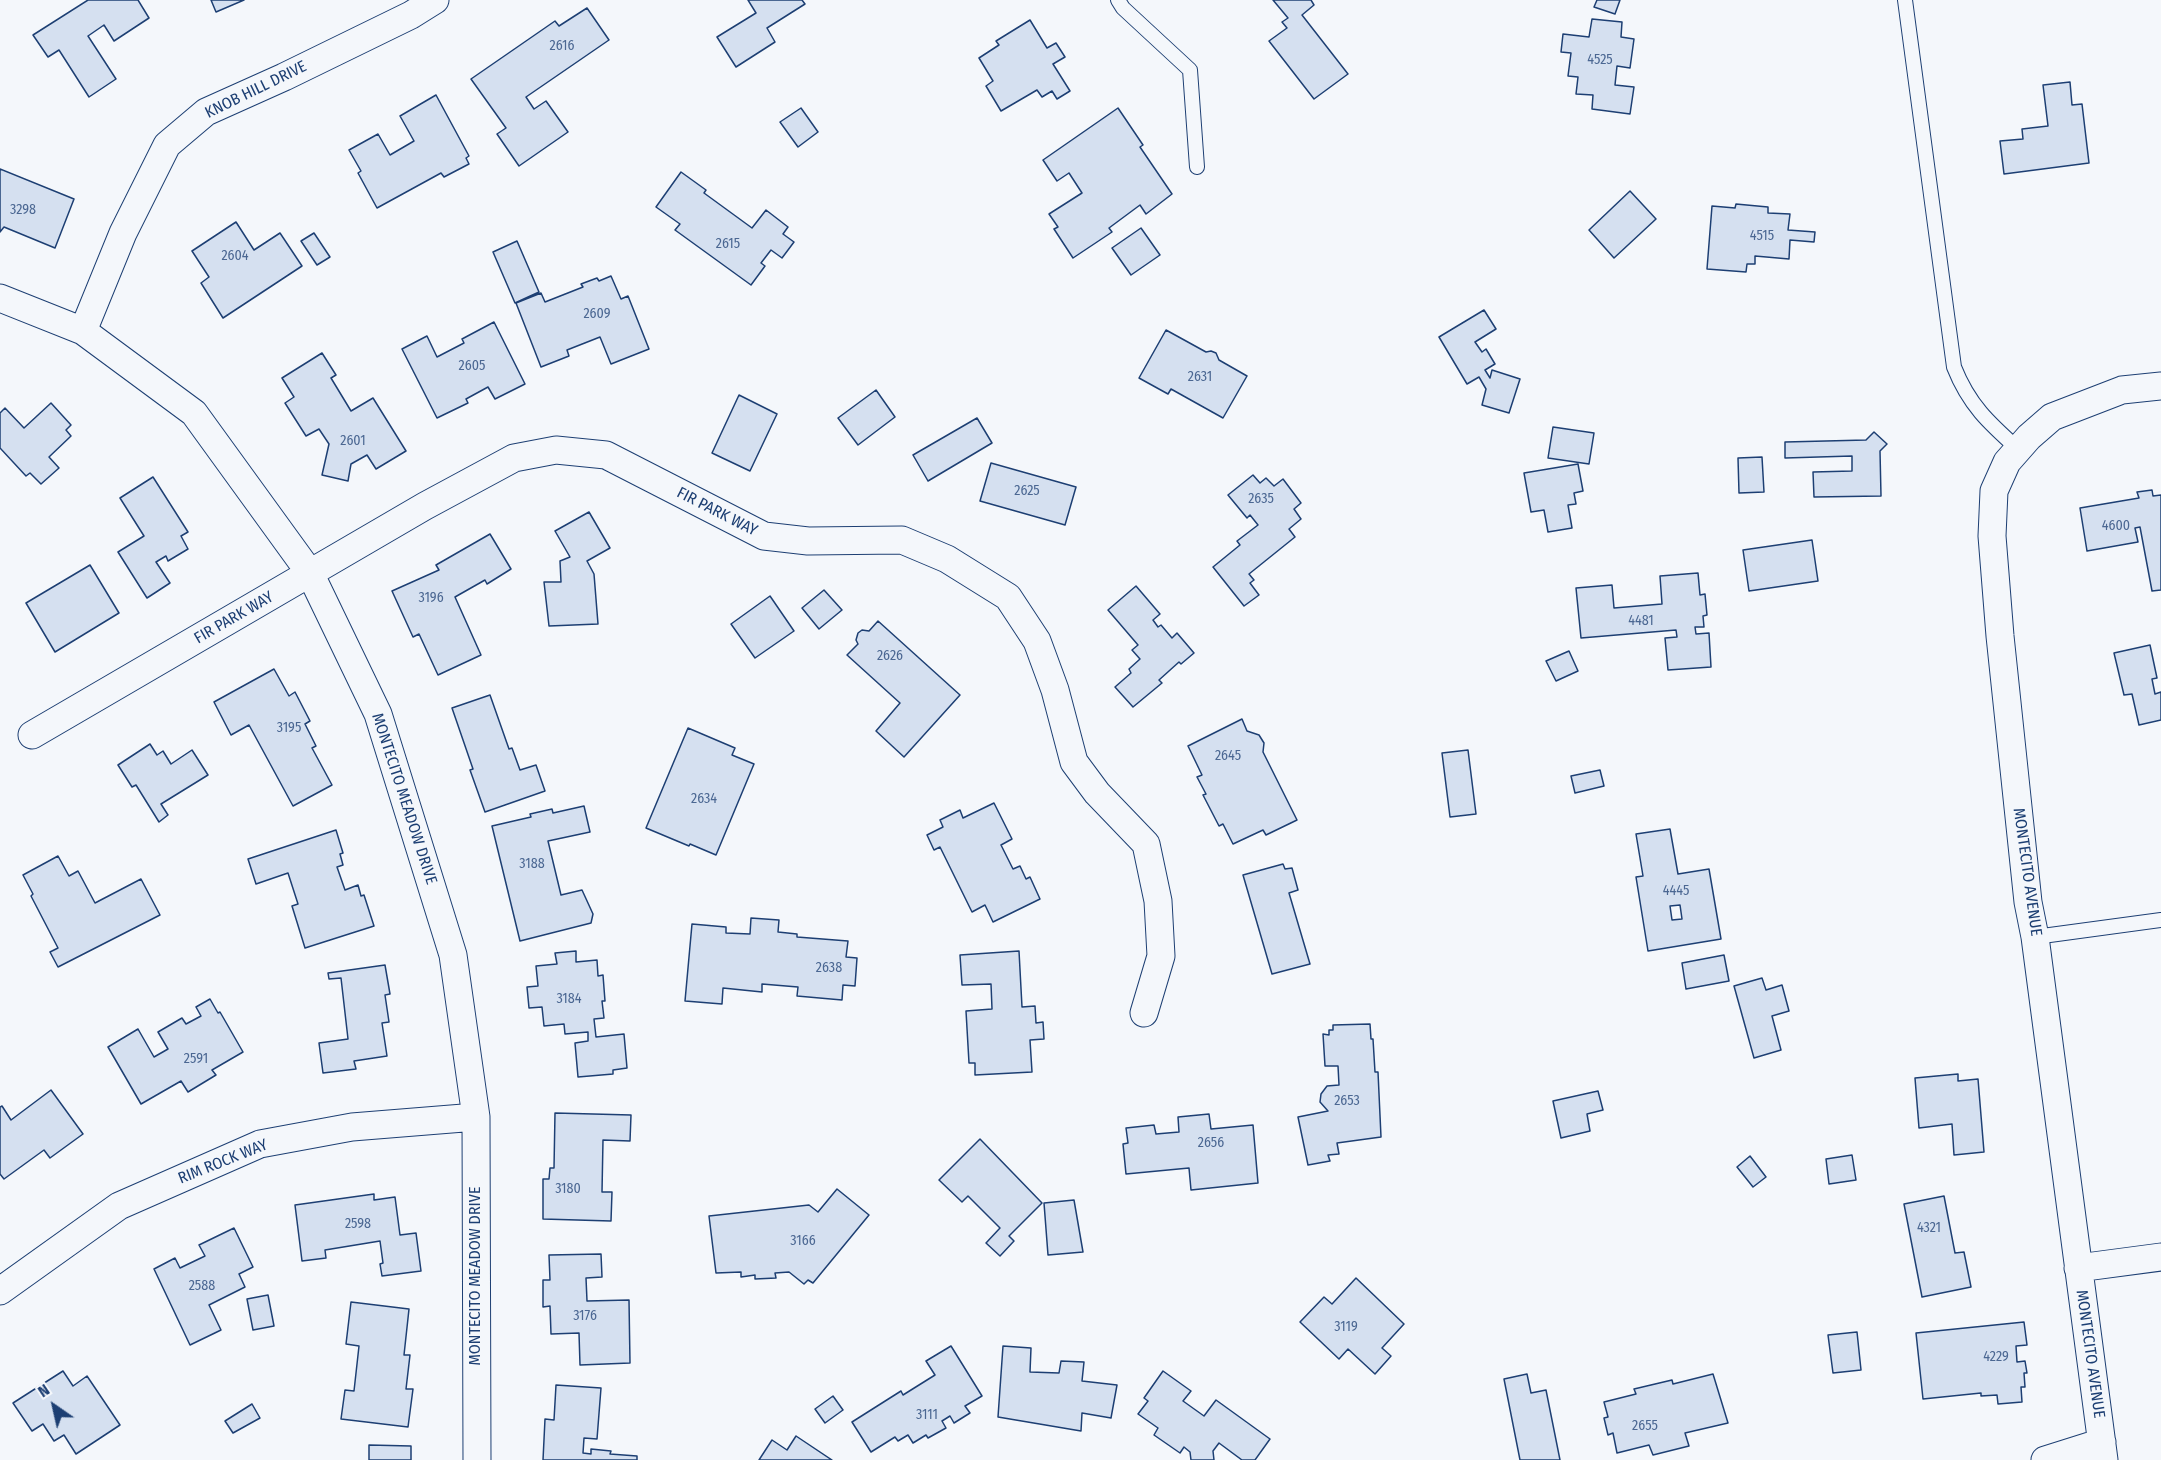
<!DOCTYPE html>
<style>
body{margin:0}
#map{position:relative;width:2161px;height:1460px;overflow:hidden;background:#f4f7fb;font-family:"Fira Sans Condensed",sans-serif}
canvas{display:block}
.north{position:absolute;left:24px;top:1376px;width:60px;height:60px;-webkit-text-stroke:4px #f4f7fb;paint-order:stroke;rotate:326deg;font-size:16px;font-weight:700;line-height:24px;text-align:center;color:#1d3f73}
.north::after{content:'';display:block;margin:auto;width:21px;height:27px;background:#1d3f73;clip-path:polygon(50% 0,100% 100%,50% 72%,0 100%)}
</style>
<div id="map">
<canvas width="2161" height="1460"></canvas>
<div class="north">N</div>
</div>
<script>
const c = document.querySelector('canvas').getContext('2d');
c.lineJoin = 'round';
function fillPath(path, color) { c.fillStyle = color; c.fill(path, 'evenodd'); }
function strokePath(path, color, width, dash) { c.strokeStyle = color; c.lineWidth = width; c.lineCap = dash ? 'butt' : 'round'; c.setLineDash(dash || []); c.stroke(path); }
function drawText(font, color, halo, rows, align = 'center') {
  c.font = font + ' "Fira Sans Condensed",sans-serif'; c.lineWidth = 4.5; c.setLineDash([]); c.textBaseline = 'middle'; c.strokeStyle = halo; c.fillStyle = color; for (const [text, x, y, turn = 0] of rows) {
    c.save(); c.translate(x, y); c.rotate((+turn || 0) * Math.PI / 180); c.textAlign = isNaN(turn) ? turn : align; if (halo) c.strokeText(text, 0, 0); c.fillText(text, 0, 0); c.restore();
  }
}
const building = new Path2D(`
 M 88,0 L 138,0 L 149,18 L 114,41 L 104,25 L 88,36 L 116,79 L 89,97 L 59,50 L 48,57 L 33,35 Z
 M 211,0 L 244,0 L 216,12 Z
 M 748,0 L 802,0 L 805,4 L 767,28 L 775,42 L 736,67 L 717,37 L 756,13 Z
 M 1273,0 L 1311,0 L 1314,5 L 1302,15 L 1348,74 L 1314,99 L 1269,41 L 1287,28 L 1282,22 L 1288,18 Z
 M 1597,0 L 1620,0 L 1615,14 L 1594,7 Z
 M 587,8 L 609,40 L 526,97 L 534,109 L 546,101 L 568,132 L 519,166 L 497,134 L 506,128 L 471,79 L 555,21 L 559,26 Z
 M 1592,19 L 1622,22 L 1621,37 L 1634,39 L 1630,68 L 1617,66 L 1615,85 L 1634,87 L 1630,114 L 1592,109 L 1593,95 L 1576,94 L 1578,77 L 1568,76 L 1571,53 L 1561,52 L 1563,34 L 1589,37 Z
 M 1030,20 L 1047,48 L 1056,43 L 1065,57 L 1053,64 L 1070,91 L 1057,99 L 1052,91 L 1042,97 L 1037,90 L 1001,111 L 986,86 L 993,81 L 979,58 L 999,45 L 996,41 Z
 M 2070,82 L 2072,105 L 2082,104 L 2089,163 L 2004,174 L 2000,141 L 2023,139 L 2022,129 L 2048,126 L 2043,85 Z
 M 436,95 L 469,156 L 466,158 L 469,164 L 444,177 L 441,173 L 377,208 L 358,173 L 361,171 L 349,150 L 378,134 L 390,155 L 414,141 L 400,116 Z
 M 801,108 L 818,132 L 798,147 L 780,122 Z
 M 1118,108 L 1143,145 L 1140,147 L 1172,194 L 1146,214 L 1140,205 L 1109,228 L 1112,232 L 1073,258 L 1054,229 L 1058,227 L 1049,214 L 1082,193 L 1069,173 L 1057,181 L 1043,160 Z
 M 0,169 L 74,199 L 55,248 L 4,227 L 0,232 Z
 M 681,172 L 706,190 L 704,193 L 752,228 L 766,210 L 788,227 L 783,234 L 794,242 L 782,258 L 771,250 L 761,263 L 765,266 L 751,285 L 675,230 L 680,224 L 656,207 Z
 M 1630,191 L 1656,219 L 1614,258 L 1589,230 Z
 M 1736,204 L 1768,207 L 1768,213 L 1790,214 L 1788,230 L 1815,232 L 1814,242 L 1790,240 L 1789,259 L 1755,256 L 1755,264 L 1747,264 L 1746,272 L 1707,269 L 1712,206 L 1735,208 Z
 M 236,222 L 254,250 L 280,233 L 302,266 L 223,318 L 201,283 L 209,277 L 192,251 Z
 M 1141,228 L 1160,255 L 1131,275 L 1112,248 Z
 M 314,233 L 330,257 L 317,265 L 301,241 Z
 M 517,241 L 539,292 L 515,303 L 493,252 Z
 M 611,276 L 621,299 L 628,296 L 649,349 L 611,364 L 600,337 L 567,350 L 569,356 L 541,367 L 516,303 L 541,293 L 545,302 L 583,287 L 581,284 L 597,278 L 599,281 Z
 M 1484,310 L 1496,329 L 1475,342 L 1482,352 L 1486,349 L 1495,364 L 1485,370 L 1490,378 L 1492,370 L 1520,379 L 1509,413 L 1482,405 L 1486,389 L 1479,377 L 1467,384 L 1439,337 Z
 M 494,322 L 525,384 L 495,399 L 488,387 L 466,399 L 468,403 L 437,418 L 402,349 L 427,336 L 437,357 L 464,343 L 462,339 Z
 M 1166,330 L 1206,352 L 1211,351 L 1216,353 L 1219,360 L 1247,376 L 1223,418 L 1171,389 L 1168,394 L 1139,378 Z
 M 322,353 L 336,375 L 331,378 L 351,411 L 373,398 L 406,451 L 376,469 L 367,455 L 351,464 L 348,481 L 322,475 L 329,444 L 319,429 L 306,436 L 285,403 L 294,397 L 282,378 Z
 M 876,390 L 895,417 L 858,445 L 838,418 Z
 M 739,395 L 777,414 L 750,471 L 712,453 Z
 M 51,403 L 71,425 L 66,430 L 71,436 L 49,457 L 59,468 L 41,484 L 30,473 L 26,476 L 0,448 L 0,413 L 5,408 L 24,428 Z
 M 977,418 L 992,443 L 928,481 L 913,455 Z
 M 1553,427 L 1594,433 L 1589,464 L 1548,458 Z
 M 1874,432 L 1887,444 L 1880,451 L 1881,496 L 1814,497 L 1813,472 L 1852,471 L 1852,456 L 1785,458 L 1785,442 L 1866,440 Z
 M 1762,457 L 1764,492 L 1739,493 L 1738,458 Z
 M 991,463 L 1076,487 L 1065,525 L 980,501 Z
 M 1578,464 L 1583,491 L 1574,493 L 1576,504 L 1568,505 L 1572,528 L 1548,532 L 1544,510 L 1531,512 L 1524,473 Z
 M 1253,475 L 1260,483 L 1266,478 L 1274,486 L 1283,479 L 1301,503 L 1294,509 L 1301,519 L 1289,529 L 1295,537 L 1249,574 L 1254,580 L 1250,583 L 1259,595 L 1244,606 L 1213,567 L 1240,545 L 1237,541 L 1258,525 L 1250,515 L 1247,518 L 1228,495 Z
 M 153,477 L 188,532 L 181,536 L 188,549 L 168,561 L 166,556 L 156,562 L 170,583 L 147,598 L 118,552 L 144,536 L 120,498 Z
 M 2152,490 L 2153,496 L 2161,495 L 2161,590 L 2152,591 L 2140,527 L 2135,528 L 2138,542 L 2087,551 L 2080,508 L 2139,498 L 2137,492 Z
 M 589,512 L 610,548 L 587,561 L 594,574 L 598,624 L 549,626 L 544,582 L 561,582 L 560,561 L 570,557 L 555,531 Z
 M 490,534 L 511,569 L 487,584 L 485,580 L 455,597 L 481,655 L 438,675 L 419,634 L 413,637 L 392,591 L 439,570 L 436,565 Z
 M 1812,540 L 1818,581 L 1749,591 L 1743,550 Z
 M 90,565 L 119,613 L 55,652 L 26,603 Z
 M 1698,573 L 1700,595 L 1705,594 L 1707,615 L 1703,616 L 1704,627 L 1695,627 L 1696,634 L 1709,633 L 1711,667 L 1668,670 L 1665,638 L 1677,637 L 1676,630 L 1581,638 L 1576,588 L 1612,585 L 1614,608 L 1662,604 L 1660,576 Z
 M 1136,586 L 1160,614 L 1153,620 L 1158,627 L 1161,625 L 1172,638 L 1177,633 L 1194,653 L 1181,664 L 1179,662 L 1159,680 L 1162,683 L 1133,707 L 1115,687 L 1131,673 L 1129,669 L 1140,659 L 1132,650 L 1138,645 L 1108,610 Z
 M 824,590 L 842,610 L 819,629 L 802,608 Z
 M 770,596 L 794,631 L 755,658 L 731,624 Z
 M 878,621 L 960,695 L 904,757 L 876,731 L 900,703 L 847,655 L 858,644 L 856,640 L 858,633 L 862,630 L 869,631 Z
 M 2150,645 L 2157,678 L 2152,679 L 2155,694 L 2161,692 L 2161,720 L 2139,725 L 2132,694 L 2124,695 L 2114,653 Z
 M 1569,651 L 1578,671 L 1556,681 L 1546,661 Z
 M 274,669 L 289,696 L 295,692 L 310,721 L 305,724 L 316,746 L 312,748 L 332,785 L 293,806 L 249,725 L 231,735 L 214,702 Z
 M 490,695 L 509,749 L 512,748 L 520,770 L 536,765 L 545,791 L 485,812 L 470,770 L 473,769 L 452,708 Z
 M 1242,719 L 1247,731 L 1259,735 L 1264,743 L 1263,752 L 1297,820 L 1266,835 L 1263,830 L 1233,844 L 1223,824 L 1219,826 L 1203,795 L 1206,794 L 1197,777 L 1202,775 L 1188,746 Z
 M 688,728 L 735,748 L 732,755 L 754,764 L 716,855 L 690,844 L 689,846 L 646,828 Z
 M 150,744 L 157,755 L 163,751 L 171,764 L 192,750 L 208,775 L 161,804 L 168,815 L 159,822 L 136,785 L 132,787 L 118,765 Z
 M 1468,750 L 1476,814 L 1450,817 L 1442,753 Z
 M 1600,770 L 1604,786 L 1575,793 L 1571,776 Z
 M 994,803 L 1012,839 L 1001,845 L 1013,869 L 1020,866 L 1026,879 L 1030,877 L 1040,899 L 993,922 L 985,905 L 972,912 L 940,847 L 934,850 L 927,835 L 943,827 L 940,820 L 960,810 L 963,818 Z
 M 584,806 L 590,832 L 548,841 L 561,895 L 582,890 L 593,914 L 591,923 L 520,941 L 492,826 L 531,817 L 530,814 L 552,809 L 553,813 Z
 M 1670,829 L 1678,874 L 1709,869 L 1721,939 L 1648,951 L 1636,877 L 1643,876 L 1636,834 ZM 1680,905 L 1682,919 L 1672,920 L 1670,906 Z
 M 336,830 L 343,853 L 340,854 L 343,865 L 337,867 L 345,890 L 358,885 L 361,896 L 364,895 L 374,926 L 305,948 L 292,906 L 298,904 L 288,873 L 256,884 L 248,859 Z
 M 58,856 L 69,876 L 78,871 L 95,903 L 141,879 L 160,915 L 58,967 L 50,952 L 58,948 L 31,896 L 33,894 L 23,875 Z
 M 1283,864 L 1285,869 L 1292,868 L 1298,890 L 1289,893 L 1310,964 L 1272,974 L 1243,875 Z
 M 751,918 L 779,920 L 778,932 L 797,934 L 797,937 L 848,941 L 846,957 L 857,958 L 855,986 L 843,985 L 842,1000 L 797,996 L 798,987 L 762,984 L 762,992 L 723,988 L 722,1004 L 685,1001 L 692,924 L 726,927 L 726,933 L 750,934 Z
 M 576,951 L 576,962 L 597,960 L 598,976 L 603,975 L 605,1001 L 602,1001 L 604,1018 L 594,1019 L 596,1037 L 624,1034 L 627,1068 L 613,1070 L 613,1074 L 578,1077 L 575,1043 L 588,1041 L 588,1032 L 565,1034 L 564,1024 L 544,1026 L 542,1007 L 529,1008 L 527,987 L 538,986 L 536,966 L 557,964 L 555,953 Z
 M 1019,951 L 1022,1007 L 1035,1006 L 1036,1023 L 1043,1022 L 1044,1039 L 1030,1040 L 1032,1072 L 975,1075 L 975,1063 L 969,1063 L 966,1011 L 992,1009 L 991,984 L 962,985 L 960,955 Z
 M 1724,955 L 1729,981 L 1686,989 L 1682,963 Z
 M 385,965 L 390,994 L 385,995 L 389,1022 L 382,1023 L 387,1056 L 354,1061 L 356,1069 L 323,1073 L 319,1043 L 348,1039 L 341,978 L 329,979 L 328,973 Z
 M 1762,978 L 1766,990 L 1782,985 L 1789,1011 L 1772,1016 L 1781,1050 L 1754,1058 L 1734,986 Z
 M 210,999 L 218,1013 L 220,1012 L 243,1052 L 212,1070 L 216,1075 L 188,1092 L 181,1081 L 141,1104 L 108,1047 L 138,1029 L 154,1057 L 168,1049 L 158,1032 L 182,1018 L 186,1024 L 201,1016 L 196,1007 Z
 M 1370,1024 L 1371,1039 L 1373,1039 L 1375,1072 L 1378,1072 L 1381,1137 L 1337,1143 L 1339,1154 L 1328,1155 L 1330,1161 L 1308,1165 L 1298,1117 L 1328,1111 L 1320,1102 L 1321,1094 L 1327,1086 L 1339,1085 L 1338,1066 L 1325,1066 L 1323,1034 L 1329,1035 L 1329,1030 L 1333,1030 L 1333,1025 Z
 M 1958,1074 L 1958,1081 L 1978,1079 L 1984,1152 L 1954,1155 L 1952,1124 L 1919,1128 L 1915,1078 Z
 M 51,1090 L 83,1134 L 50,1158 L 44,1150 L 4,1179 L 0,1174 L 0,1107 L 2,1106 L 11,1120 Z
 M 1598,1091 L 1603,1110 L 1587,1114 L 1590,1131 L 1561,1138 L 1553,1101 Z
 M 555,1113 L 631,1115 L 630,1141 L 603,1140 L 602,1192 L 612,1192 L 611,1221 L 543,1219 L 543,1179 L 549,1179 L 550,1168 L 554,1168 Z
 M 1209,1114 L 1211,1129 L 1253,1125 L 1258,1183 L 1191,1190 L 1189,1168 L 1126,1174 L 1123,1144 L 1128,1143 L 1126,1128 L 1154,1125 L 1156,1134 L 1179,1132 L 1178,1117 Z
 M 980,1139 L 1042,1203 L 1009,1236 L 1014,1241 L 1000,1256 L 986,1243 L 1000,1228 L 968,1196 L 962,1202 L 939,1180 Z
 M 1852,1155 L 1856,1180 L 1829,1184 L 1826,1159 Z
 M 1750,1156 L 1766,1177 L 1753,1187 L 1737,1167 Z
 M 837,1189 L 869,1215 L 813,1283 L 808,1280 L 804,1284 L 789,1272 L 775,1273 L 776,1278 L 755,1279 L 755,1275 L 741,1277 L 741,1272 L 716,1273 L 709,1216 L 809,1205 L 818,1212 Z
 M 374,1194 L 374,1200 L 395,1197 L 400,1235 L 416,1233 L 421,1271 L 382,1276 L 380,1264 L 383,1263 L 380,1241 L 325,1250 L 326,1258 L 302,1261 L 295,1205 Z
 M 1944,1196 L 1955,1253 L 1964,1252 L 1971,1287 L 1922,1297 L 1904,1204 Z
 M 1074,1200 L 1083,1252 L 1048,1255 L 1044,1203 Z
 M 234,1228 L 253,1267 L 239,1274 L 245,1287 L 209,1305 L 221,1330 L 190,1345 L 154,1269 L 175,1258 L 180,1268 L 205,1256 L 199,1245 Z
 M 601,1254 L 602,1277 L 586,1278 L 587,1301 L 629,1300 L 630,1363 L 580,1365 L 579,1333 L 551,1334 L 550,1306 L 543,1307 L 543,1280 L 550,1280 L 549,1255 Z
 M 1356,1278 L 1404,1324 L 1382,1348 L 1391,1356 L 1375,1374 L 1348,1349 L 1339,1359 L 1300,1322 L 1324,1297 L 1332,1304 Z
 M 268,1295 L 274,1326 L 253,1330 L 247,1299 Z
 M 351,1302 L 409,1309 L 404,1355 L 410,1355 L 406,1389 L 413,1389 L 408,1427 L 341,1419 L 345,1390 L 354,1391 L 359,1346 L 346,1344 Z
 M 2024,1322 L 2027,1345 L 2016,1346 L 2017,1362 L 2025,1361 L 2027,1373 L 2024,1373 L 2025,1387 L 2021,1387 L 2022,1402 L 1998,1404 L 1997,1395 L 1981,1396 L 1981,1393 L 1923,1399 L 1916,1333 Z
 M 1857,1332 L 1861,1370 L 1833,1373 L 1828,1335 Z
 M 951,1346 L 982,1396 L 965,1406 L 970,1413 L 954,1423 L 950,1416 L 942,1421 L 946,1428 L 928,1438 L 926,1435 L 913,1443 L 908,1435 L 898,1441 L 895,1437 L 871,1452 L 852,1422 L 901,1391 L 903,1395 L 935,1375 L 926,1361 Z
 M 1003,1346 L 1031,1348 L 1030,1372 L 1059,1373 L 1061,1361 L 1084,1362 L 1082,1381 L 1117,1385 L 1111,1418 L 1082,1413 L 1081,1431 L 998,1417 Z
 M 63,1371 L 73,1386 L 87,1376 L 120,1425 L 76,1454 L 64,1435 L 54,1441 L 43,1424 L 32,1431 L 13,1403 Z
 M 1163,1371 L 1191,1391 L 1183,1401 L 1204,1416 L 1216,1400 L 1270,1439 L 1255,1460 L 1242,1460 L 1219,1443 L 1213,1451 L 1214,1460 L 1191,1460 L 1190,1452 L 1184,1447 L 1180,1453 L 1154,1435 L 1158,1428 L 1138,1414 L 1148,1401 L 1144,1398 Z
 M 1527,1374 L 1531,1393 L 1546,1390 L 1560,1460 L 1520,1460 L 1504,1379 Z
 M 1713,1374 L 1728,1423 L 1685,1433 L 1689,1446 L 1653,1455 L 1649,1445 L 1617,1453 L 1613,1433 L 1608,1435 L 1604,1418 L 1608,1417 L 1604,1402 L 1636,1394 L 1634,1389 L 1672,1380 L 1673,1384 Z
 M 556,1385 L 601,1388 L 597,1439 L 584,1438 L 583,1453 L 591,1454 L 591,1449 L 611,1451 L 610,1454 L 637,1456 L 637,1460 L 543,1460 L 545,1419 L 554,1420 Z
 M 833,1396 L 843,1410 L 825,1423 L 815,1409 Z
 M 252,1404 L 260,1418 L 233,1433 L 225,1421 Z
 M 796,1436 L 832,1460 L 759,1460 L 772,1440 L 787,1450 Z
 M 369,1445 L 411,1446 L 411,1460 L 369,1460 Z`);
const service = new Path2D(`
 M 1118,0 L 1123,8 L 1190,70 L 1197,167
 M 1905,0 L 1954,367 C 1969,405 1989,423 2018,449
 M 2035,937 L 2161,920`);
const minor = new Path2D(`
 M 0,298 L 83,331 L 194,413 L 310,573 L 378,714 L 453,955 L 476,1117 L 477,1460
 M 83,331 L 123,233 L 167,145 L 206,112 L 284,77 L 411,15 L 435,0
 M 32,735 L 425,506 L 514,458 L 556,450 L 606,455 L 764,536 L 808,541 L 902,540 L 947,559 L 1008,597 L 1037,641 L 1055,690 L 1074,762 L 1097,793 L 1146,844 L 1158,901 L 1161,956 L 1144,1013
 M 2078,1268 L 2161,1257
 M 0,1291 L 119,1206 L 260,1144 L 352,1127 L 476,1117
 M 2045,1460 L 2102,1442
 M 2104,1460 L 2035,937 L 2028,902 L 2000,636 L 1992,536 L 1994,491 L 2007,462 L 2029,437 L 2052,417 L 2122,390 L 2161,386`);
const numberNames = [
 ["2616",562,46],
 ["4525",1600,60],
 ["3298",23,210],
 ["4515",1762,236],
 ["2615",728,244],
 ["2604",235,256],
 ["2609",597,314],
 ["2605",472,366],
 ["2631",1200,377],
 ["2601",353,441],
 ["2625",1027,491],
 ["2635",1261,499],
 ["4600",2116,526],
 ["3196",431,598],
 ["4481",1641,621],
 ["2626",890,656],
 ["3195",289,728],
 ["2645",1228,756],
 ["2634",704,799],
 ["3188",532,864],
 ["4445",1676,891],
 ["2638",829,968],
 ["3184",569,999],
 ["2591",196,1059],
 ["2653",1347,1101],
 ["2656",1211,1143],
 ["3180",568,1189],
 ["2598",358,1224],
 ["4321",1929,1228],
 ["3166",803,1241],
 ["2588",202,1286],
 ["3176",585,1316],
 ["3119",1346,1327],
 ["4229",1996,1357],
 ["3111",927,1415],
 ["2655",1645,1426]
];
const streetNames = [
 ["KNOB HILL DRIVE",256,90,-26],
 ["FIR PARK WAY",717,512,27],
 ["FIR PARK WAY",234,618,-30],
 ["MONTECITO MEADOW DRIVE",404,799,72],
 ["MONTECITO AVENUE",2027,872,82],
 ["RIM ROCK WAY",223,1162,-22],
 ["MONTECITO MEADOW DRIVE",476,1276,-90],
 ["MONTECITO AVENUE",2090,1354,82]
];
fillPath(building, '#d5e0f0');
strokePath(building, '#1d3f73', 1.5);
strokePath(service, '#1d3f73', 16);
strokePath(minor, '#1d3f73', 29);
strokePath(service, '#f4f7fb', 14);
strokePath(minor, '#f4f7fb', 27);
drawText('14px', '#4b6792', null, numberNames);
drawText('16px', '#1d3f73', '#f4f7fb', streetNames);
</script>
